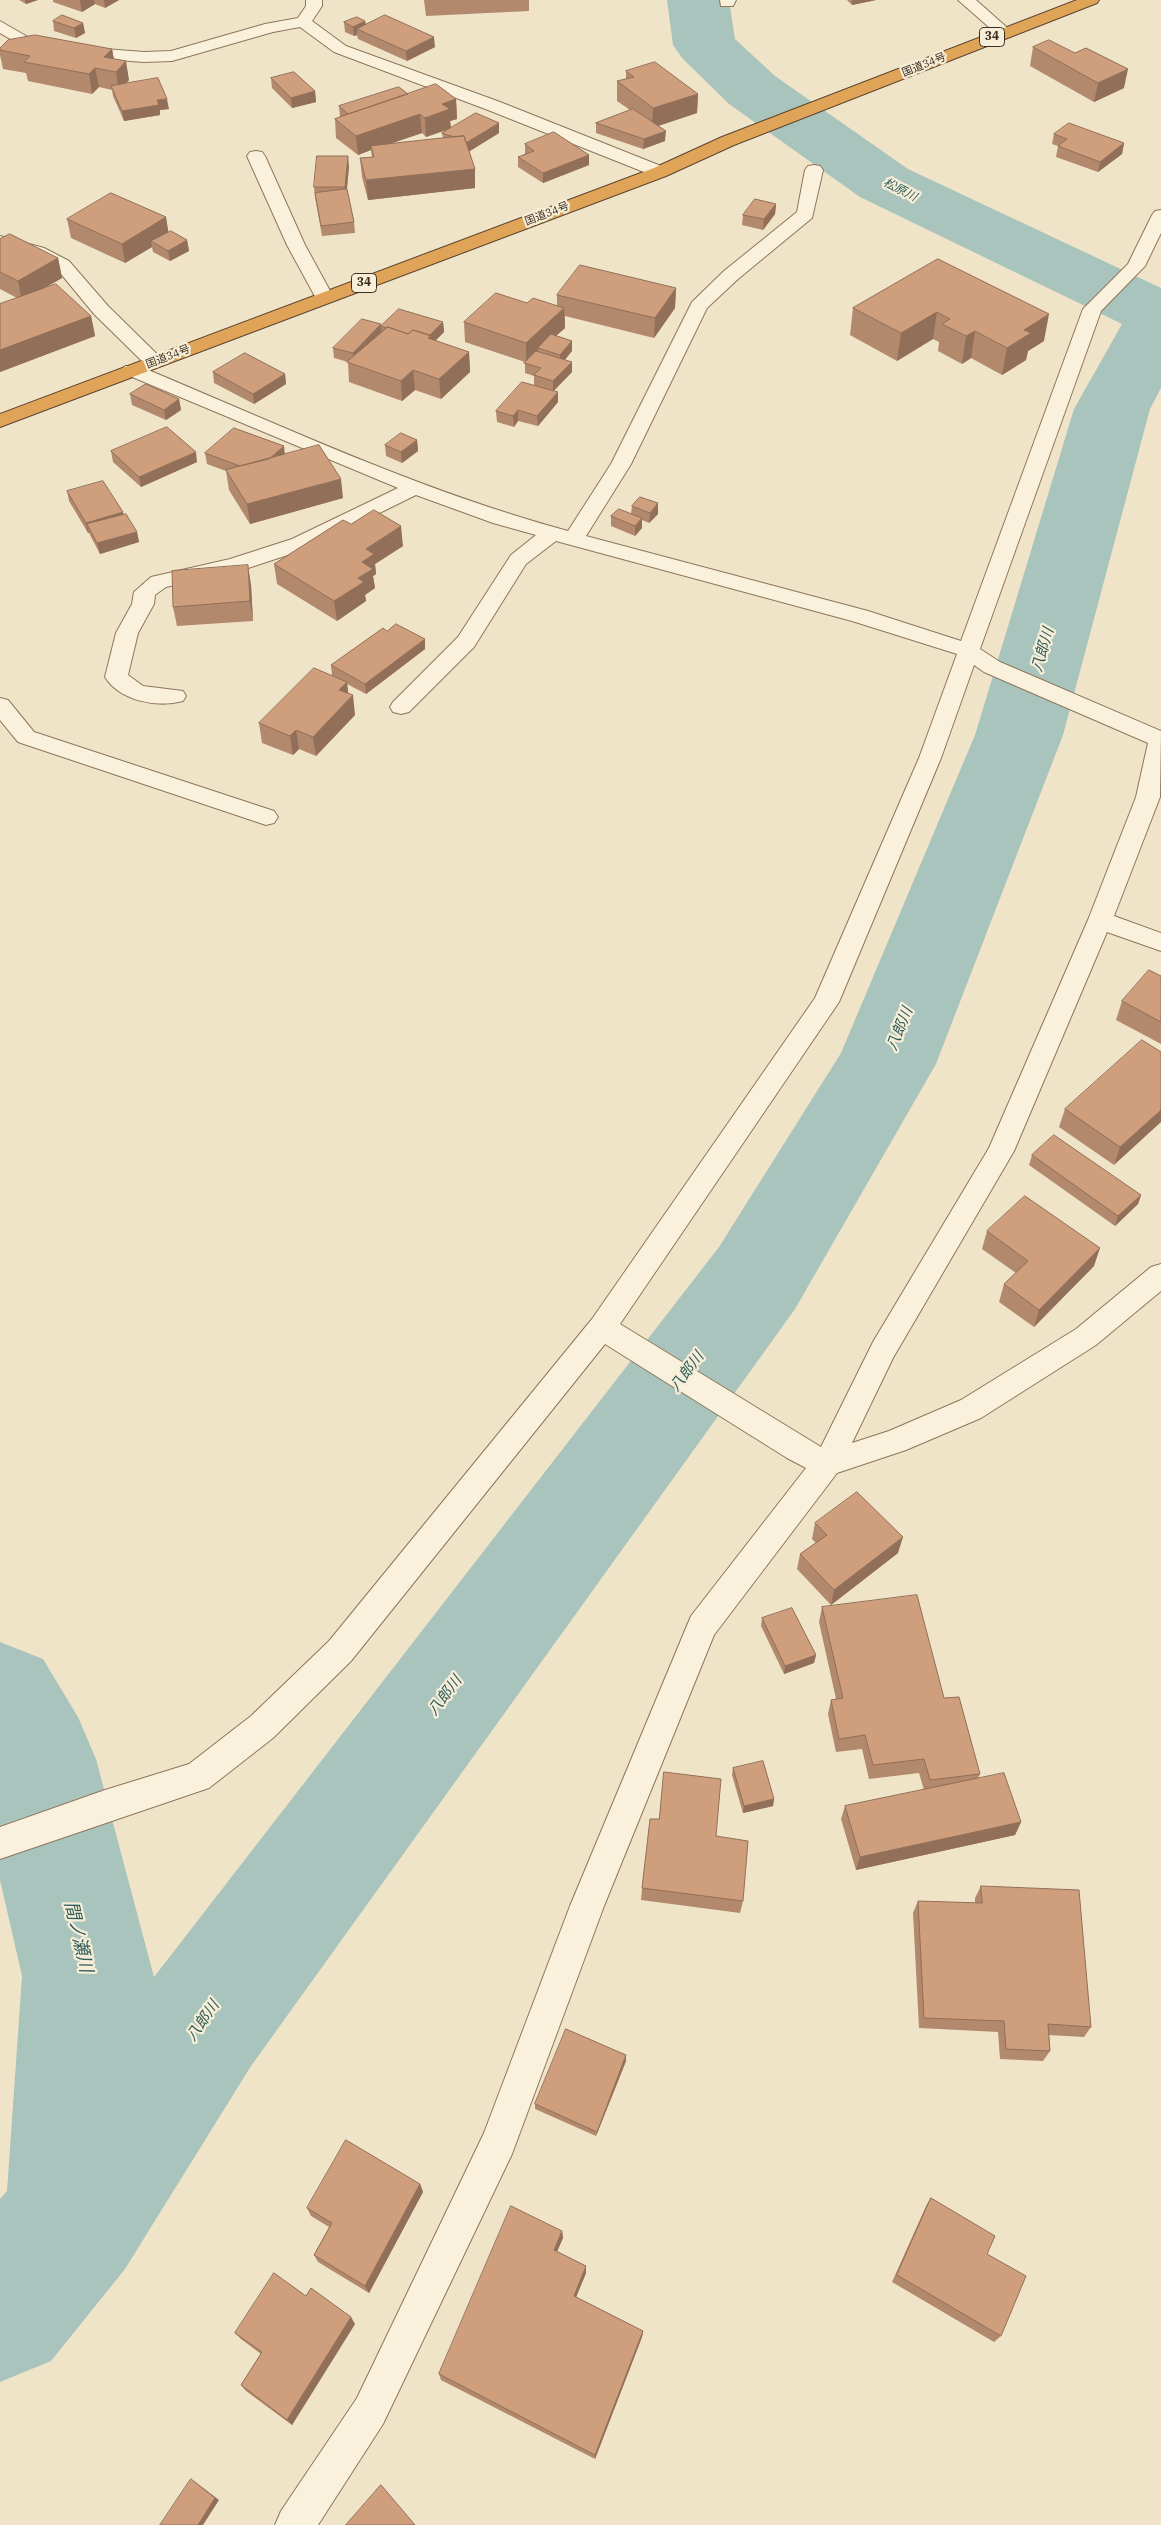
<!DOCTYPE html>
<meta charset="utf-8">
<style>
body{margin:0}
canvas{display:block;background:#f0e4c8}
</style>
<canvas width="1161" height="2525"></canvas>
<script>
const c = document.querySelector('canvas').getContext('2d');
c.lineJoin = 'round';
function fillPath(path, color) { c.fillStyle = color; c.fill(path, 'evenodd'); }
function strokePath(path, color, width, dash) { c.strokeStyle = color; c.lineWidth = width; c.lineCap = dash ? 'butt' : 'round'; c.setLineDash(dash || []); c.stroke(path); }
function drawText(font, color, halo, rows, align = 'center') {
  c.font = font + ' "IBM Plex Serif","Noto Sans JP",serif'; c.lineWidth = 4.5; c.setLineDash([]); c.textBaseline = 'middle'; c.strokeStyle = halo; c.fillStyle = color; for (const [text, x, y, turn = 0] of rows) {
    c.save(); c.translate(x, y); c.rotate((+turn || 0) * Math.PI / 180); c.textAlign = isNaN(turn) ? turn : align; if (halo) c.strokeText(text, 0, 0); c.fillText(text, 0, 0); c.restore();
  }
}
const river = new Path2D(`
 M 667,0 L 729,0 L 735,39 L 775,76 L 908,169 L 1161,288 L 1161,388 L 1150,409 L 1063,735 L 936,1064 L 795,1309 L 251,2066 L 125,2269 L 51,2361 L 0,2382 L 0,2199 L 7,2191 L 22,1976 L 0,1880 L 0,1642 L 43,1659 L 78,1717 L 96,1759 L 154,1977 L 719,1247 L 841,1053 L 975,735 L 1074,409 L 1122,324 L 860,197 L 729,104 L 682,58 L 673,45 Z`);
const street = new Path2D(`
 M 306,0 L 322,0 L 322,6 L 312,21 L 346,46 L 500,102 L 666,168 L 669,172 L 666,176 L 654,176 L 488,110 L 334,52 L 300,27 L 273,32 L 172,61 L 144,62 L 36,54 L 0,33 L 0,21 L 40,44 L 144,52 L 171,51 L 265,24 L 298,18 L 306,6 Z
 M 720,0 L 736,0 L 733,6 L 721,6 Z
 M 958,0 L 976,0 L 1012,32 L 1004,37 L 998,35 Z
 M 256,151 L 262,152 L 265,156 L 305,245 L 334,298 L 332,302 L 318,302 L 287,245 L 247,156 L 250,152 Z
 M 814,165 L 820,166 L 823,170 L 812,218 L 738,279 L 707,308 L 631,464 L 586,536 L 868,611 L 961,641 L 1083,309 L 1128,264 L 1152,215 L 1155,211 L 1161,210 L 1161,233 L 1145,266 L 1101,311 L 980,649 L 1000,662 L 1161,731 L 1160,797 L 1114,916 L 1161,933 L 1161,951 L 1107,932 L 1014,1151 L 893,1358 L 852,1443 L 889,1431 L 961,1400 L 1076,1329 L 1151,1267 L 1161,1264 L 1161,1291 L 1096,1345 L 981,1418 L 906,1450 L 837,1473 L 714,1635 L 604,1906 L 512,2154 L 383,2424 L 318,2525 L 275,2525 L 281,2511 L 357,2398 L 484,2133 L 570,1906 L 691,1616 L 806,1468 L 787,1458 L 605,1344 L 351,1661 L 273,1738 L 209,1788 L 0,1859 L 0,1827 L 105,1790 L 189,1764 L 251,1716 L 329,1641 L 592,1319 L 815,998 L 919,758 L 957,654 L 852,621 L 556,541 L 526,564 L 474,647 L 409,712 L 401,714 L 393,712 L 390,707 L 393,702 L 458,637 L 511,555 L 536,535 L 493,523 L 416,495 L 306,549 L 242,570 L 166,587 L 155,595 L 154,604 L 138,633 L 128,675 L 143,686 L 183,691 L 186,696 L 183,701 C 157,708 120,701 105,677 L 116,633 L 132,604 L 134,592 L 151,577 L 230,559 L 292,539 L 398,488 L 125,374 L 122,370 L 125,366 L 139,366 C 280,425 420,491 568,531 L 611,464 L 692,302 L 724,271 L 797,212 L 805,170 L 808,166 ZM 974,665 L 984,672 L 1148,743 L 1136,797 L 1088,920 L 989,1148 L 873,1342 L 821,1447 L 620,1324 L 839,1002 L 941,758 Z
 M 0,236 L 44,248 L 69,261 L 108,306 L 161,358 L 164,362 L 161,366 L 147,366 L 94,314 L 57,269 L 32,256 L 0,247 Z
 M 0,698 L 8,700 L 34,732 L 274,811 L 278,817 L 274,823 L 266,825 L 18,742 L 0,720 Z`);
const highway = new Path2D(`
 M 1077,0 L 1099,0 L 1097,3 L 734,145 L 666,176 L 0,427 L 0,414 L 654,168 L 722,137 Z`);
const wall = new Path2D(`
 M 19,0 L 38,0 L 26,4 Z
 M 53,0 L 119,0 L 105,8 L 95,4 L 82,12 L 53,2 Z
 M 424,0 L 529,0 L 529,11 L 426,16 Z
 M 847,0 L 876,0 L 852,5 Z
 M 53,21 L 83,23 L 85,33 L 76,38 L 54,31 Z
 M 365,21 L 366,24 L 435,47 L 407,61 L 358,39 L 357,35 L 354,36 L 345,32 L 344,22 Z
 M 1033,47 L 1075,53 L 1124,88 L 1094,102 L 1030,66 Z
 M 0,48 L 112,49 L 114,59 L 129,80 L 126,83 L 169,109 L 160,110 L 160,115 L 124,121 L 113,96 L 112,90 L 99,87 L 92,94 L 28,81 L 26,73 L 3,69 L 0,55 Z
 M 626,71 L 698,94 L 697,113 L 658,126 L 665,141 L 643,149 L 596,133 L 596,123 L 630,110 L 617,101 L 617,81 L 626,79 Z
 M 271,78 L 315,91 L 316,102 L 292,108 L 272,88 Z
 M 408,94 L 456,99 L 457,119 L 450,121 L 451,128 L 499,133 L 469,151 L 475,169 L 475,188 L 368,200 L 362,177 L 360,158 L 372,157 L 371,150 L 358,155 L 336,138 L 335,119 L 340,117 L 339,106 ZM 447,130 L 442,133 L 443,138 L 389,144 L 422,133 L 426,137 Z
 M 1054,134 L 1124,143 L 1122,154 L 1098,172 L 1056,157 L 1058,146 L 1052,144 Z
 M 525,144 L 589,155 L 589,165 L 543,183 L 518,167 L 518,157 L 525,154 Z
 M 349,166 L 347,189 L 354,222 L 355,233 L 322,236 L 315,197 L 314,187 Z
 M 776,204 L 775,214 L 763,230 L 742,225 L 743,215 Z
 M 166,217 L 168,233 L 187,240 L 189,251 L 170,261 L 153,252 L 152,247 L 125,263 L 71,238 L 67,219 Z
 M 0,239 L 58,258 L 62,278 L 44,288 L 91,316 L 95,336 L 0,372 L 0,304 L 17,298 L 0,289 Z
 M 938,259 L 1044,341 L 1028,351 L 1026,360 L 1002,375 L 971,358 L 962,364 L 938,351 L 939,342 L 933,339 L 897,361 L 850,335 L 853,308 Z
 M 676,288 L 675,308 L 654,338 L 565,316 L 565,328 L 556,336 L 572,341 L 572,351 L 565,360 L 572,372 L 554,391 L 558,402 L 538,426 L 518,421 L 514,427 L 497,422 L 496,411 L 534,385 L 534,376 L 525,373 L 525,362 L 465,342 L 464,322 L 527,303 L 557,306 L 557,295 Z
 M 443,322 L 444,332 L 435,341 L 469,352 L 470,372 L 441,399 L 415,390 L 402,401 L 349,382 L 348,362 L 334,358 L 333,348 L 381,326 Z
 M 213,372 L 285,374 L 286,384 L 254,404 L 214,383 Z
 M 130,394 L 179,399 L 181,410 L 166,420 L 132,405 Z
 M 417,440 L 418,451 L 402,463 L 386,456 L 385,445 Z
 M 111,451 L 197,462 L 141,487 L 113,462 Z
 M 205,453 L 285,454 L 343,498 L 250,524 L 229,490 L 226,471 L 207,464 Z
 M 67,491 L 123,515 L 137,532 L 139,542 L 100,554 L 89,533 L 88,533 L 69,501 Z
 M 632,506 L 658,514 L 649,523 L 642,520 L 642,528 L 635,536 L 611,526 L 611,516 L 631,514 Z
 M 351,524 L 403,546 L 375,564 L 376,574 L 373,576 L 375,588 L 365,595 L 366,601 L 337,621 L 277,584 L 274,564 Z
 M 251,585 L 253,621 L 177,626 L 173,607 Z
 M 387,631 L 425,649 L 366,694 L 347,684 L 348,693 L 355,715 L 316,756 L 299,749 L 293,755 L 262,743 L 259,723 L 332,676 L 331,665 Z
 M 1161,976 L 1161,1044 L 1116,1020 L 1122,1001 Z
 M 1161,1052 L 1114,1165 L 1059,1127 L 1065,1109 Z
 M 1032,1155 L 1141,1195 L 1138,1204 L 1115,1226 L 1029,1165 Z
 M 987,1231 L 1094,1266 L 1034,1327 L 999,1302 L 1004,1284 L 1016,1273 L 982,1249 Z
 M 815,1523 L 898,1553 L 831,1605 L 797,1569 L 800,1554 L 816,1543 L 812,1539 Z
 M 822,1607 L 944,1698 L 980,1774 L 978,1778 L 1021,1822 L 1015,1835 L 856,1870 L 841,1819 L 845,1806 L 924,1790 L 919,1773 L 869,1779 L 862,1749 L 836,1752 L 828,1714 L 831,1700 L 836,1699 L 819,1622 Z
 M 762,1618 L 816,1655 L 814,1663 L 784,1674 L 761,1626 Z
 M 733,1768 L 774,1799 L 773,1806 L 743,1813 L 732,1775 Z
 M 659,1819 L 716,1836 L 743,1901 L 740,1913 L 641,1900 L 642,1888 Z
 M 981,1886 L 1091,2027 L 1084,2037 L 1049,2035 L 1050,2051 L 1043,2061 L 1000,2059 L 998,2032 L 919,2028 L 913,1913 L 918,1901 L 975,1903 L 975,1898 Z
 M 626,2061 L 596,2136 L 535,2109 L 535,2104 Z
 M 420,2184 L 423,2192 L 369,2293 L 318,2262 L 314,2255 L 329,2227 L 311,2216 L 307,2208 Z
 M 931,2198 L 987,2254 L 1001,2336 L 994,2342 L 892,2282 L 926,2206 Z
 M 562,2231 L 563,2238 L 557,2252 L 586,2266 L 586,2273 L 576,2297 L 643,2331 L 642,2337 L 595,2459 L 441,2380 L 439,2374 Z
 M 306,2296 L 355,2324 L 292,2425 L 246,2391 L 241,2385 L 261,2354 L 241,2339 L 235,2333 Z`);
const shadedWall = new Path2D(`
 M 25,0 L 38,0 L 26,4 Z
 M 80,0 L 94,0 L 95,4 L 82,12 Z
 M 104,0 L 119,0 L 105,8 Z
 M 852,0 L 876,0 L 852,5 Z
 M 365,21 L 366,31 L 357,29 L 357,35 L 354,36 L 353,27 Z
 M 83,23 L 85,33 L 76,38 L 74,28 Z
 M 434,37 L 435,47 L 407,61 L 406,51 Z
 M 112,49 L 115,68 L 104,57 Z
 M 126,61 L 129,80 L 119,91 L 116,72 Z
 M 95,68 L 99,87 L 92,94 L 89,74 Z
 M 1128,69 L 1124,88 L 1094,102 L 1098,83 Z
 M 315,91 L 316,102 L 292,108 L 291,98 Z
 M 698,94 L 697,113 L 652,128 L 653,108 Z
 M 167,99 L 169,109 L 160,110 L 160,115 L 124,121 L 122,111 L 157,100 Z
 M 456,99 L 457,119 L 450,121 L 451,128 L 426,137 L 425,118 L 442,104 Z
 M 420,114 L 422,133 L 372,150 L 371,146 L 371,150 L 358,155 L 356,136 Z
 M 499,123 L 499,133 L 467,153 L 466,143 Z
 M 666,131 L 665,141 L 643,149 L 644,139 Z
 M 1124,143 L 1122,154 L 1098,172 L 1100,162 Z
 M 589,155 L 589,165 L 543,183 L 543,173 Z
 M 348,156 L 349,166 L 346,197 L 345,187 Z
 M 475,169 L 475,188 L 368,200 L 366,180 Z
 M 776,204 L 775,214 L 763,230 L 764,219 Z
 M 166,217 L 169,236 L 151,241 L 152,247 L 125,263 L 122,244 Z
 M 187,240 L 189,251 L 170,261 L 168,251 Z
 M 58,258 L 62,278 L 22,301 L 18,281 Z
 M 676,288 L 675,308 L 654,338 L 655,318 Z
 M 564,308 L 565,328 L 541,349 L 538,348 L 538,352 L 526,363 L 526,343 Z
 M 937,312 L 933,339 L 897,361 L 901,333 Z
 M 1049,314 L 1044,341 L 1028,351 L 1026,360 L 1002,375 L 1007,348 L 1024,330 Z
 M 91,316 L 95,336 L 0,372 L 0,350 Z
 M 443,322 L 444,332 L 432,344 L 425,340 Z
 M 381,324 L 382,335 L 354,364 L 353,353 Z
 M 975,331 L 971,358 L 962,364 L 966,336 Z
 M 572,341 L 572,351 L 560,365 L 560,355 Z
 M 469,352 L 470,372 L 441,399 L 439,379 Z
 M 572,362 L 572,372 L 553,391 L 553,381 Z
 M 413,370 L 415,390 L 402,401 L 401,381 Z
 M 285,374 L 286,384 L 254,404 L 253,394 Z
 M 558,392 L 558,402 L 538,426 L 537,416 Z
 M 179,399 L 181,410 L 166,420 L 164,410 Z
 M 518,410 L 518,421 L 514,427 L 513,416 Z
 M 417,440 L 418,451 L 402,463 L 401,452 Z
 M 284,446 L 285,456 L 255,472 Z
 M 196,452 L 197,462 L 141,487 L 139,477 Z
 M 341,479 L 343,498 L 250,524 L 247,504 Z
 M 658,503 L 658,514 L 649,523 L 650,513 Z
 M 123,512 L 125,522 L 87,524 L 89,533 L 88,533 L 86,523 Z
 M 642,518 L 642,528 L 635,536 L 635,526 Z
 M 401,526 L 403,546 L 375,564 L 376,574 L 373,576 L 375,588 L 365,595 L 366,601 L 337,621 L 334,601 L 358,578 L 366,549 Z
 M 137,532 L 139,542 L 100,554 L 97,543 Z
 M 248,565 L 251,585 L 253,621 L 250,601 Z
 M 425,639 L 425,649 L 366,694 L 365,684 Z
 M 347,682 L 349,700 L 353,695 L 355,715 L 316,756 L 313,737 L 339,690 Z
 M 296,730 L 299,749 L 293,755 L 290,736 Z
 M 1161,1110 L 1161,1122 L 1114,1165 L 1120,1147 Z
 M 1141,1195 L 1138,1204 L 1115,1226 L 1118,1216 Z
 M 1100,1248 L 1094,1266 L 1034,1327 L 1039,1310 Z
 M 903,1537 L 898,1553 L 831,1605 L 834,1590 Z
 M 816,1655 L 814,1663 L 784,1674 L 785,1666 Z
 M 774,1799 L 773,1806 L 743,1813 L 744,1806 Z
 M 1021,1822 L 1015,1835 L 856,1870 L 860,1857 Z
 M 626,2055 L 626,2061 L 596,2136 L 597,2132 Z
 M 420,2184 L 423,2192 L 369,2293 L 365,2286 Z
 M 562,2231 L 563,2238 L 554,2258 L 554,2250 Z
 M 586,2266 L 586,2273 L 574,2302 L 574,2296 Z
 M 351,2317 L 355,2324 L 292,2425 L 287,2420 Z
 M 643,2331 L 642,2337 L 595,2459 L 595,2455 Z
 M 194,2481 L 219,2500 L 203,2525 L 198,2525 Z`);
const building = new Path2D(`
 M 62,15 L 83,23 L 74,28 L 53,21 Z
 M 385,15 L 434,37 L 406,51 L 357,29 Z
 M 357,17 L 365,21 L 353,27 L 344,22 Z
 M 35,35 L 112,49 L 104,57 L 126,61 L 116,72 L 95,68 L 89,74 L 24,62 L 30,56 L 0,50 L 0,48 L 8,40 Z
 M 1049,40 L 1075,53 L 1086,48 L 1128,69 L 1098,83 L 1033,47 Z
 M 655,62 L 698,94 L 653,108 L 617,81 L 634,77 L 626,71 Z
 M 294,72 L 315,91 L 291,98 L 271,78 Z
 M 158,78 L 167,99 L 157,100 L 159,105 L 122,111 L 111,86 Z
 M 436,84 L 456,99 L 442,104 L 450,109 L 425,118 L 420,114 L 356,136 L 335,119 Z
 M 399,87 L 408,94 L 348,114 L 339,106 Z
 M 633,109 L 666,131 L 644,139 L 596,123 Z
 M 476,113 L 499,123 L 466,143 L 464,136 L 454,137 L 442,133 Z
 M 1069,123 L 1124,143 L 1100,162 L 1058,146 L 1067,139 L 1054,134 Z
 M 554,132 L 589,155 L 543,173 L 518,157 L 534,151 L 525,144 Z
 M 464,136 L 475,169 L 366,180 L 360,158 L 374,157 L 371,146 Z
 M 317,156 L 348,156 L 345,187 L 314,187 Z
 M 347,189 L 354,222 L 321,226 L 315,193 Z
 M 111,193 L 166,217 L 122,244 L 67,219 Z
 M 755,199 L 776,204 L 764,219 L 743,215 Z
 M 171,231 L 187,240 L 168,251 L 151,241 Z
 M 10,234 L 58,258 L 18,281 L 0,272 L 0,239 Z
 M 938,259 L 1049,314 L 1024,330 L 1031,333 L 1007,348 L 975,331 L 966,336 L 942,324 L 950,319 L 937,312 L 901,333 L 853,308 Z
 M 580,265 L 676,288 L 655,318 L 557,295 Z
 M 56,284 L 91,316 L 0,350 L 0,304 Z
 M 496,293 L 527,303 L 533,298 L 564,308 L 526,343 L 464,322 Z
 M 399,309 L 443,322 L 430,335 L 413,330 L 408,334 L 388,327 L 387,328 L 381,326 Z
 M 362,319 L 381,324 L 353,353 L 333,348 Z
 M 388,327 L 408,334 L 413,330 L 431,336 L 428,338 L 469,352 L 439,379 L 413,370 L 401,381 L 347,362 Z
 M 551,334 L 572,341 L 560,355 L 538,348 Z
 M 536,351 L 572,362 L 553,381 L 534,375 L 541,368 L 524,363 Z
 M 245,353 L 285,374 L 253,394 L 213,372 Z
 M 522,382 L 558,392 L 537,416 L 518,410 L 513,416 L 496,411 Z
 M 146,384 L 179,399 L 164,410 L 130,394 Z
 M 167,427 L 196,452 L 139,477 L 111,451 Z
 M 234,428 L 284,446 L 269,459 L 240,466 L 205,453 Z
 M 401,433 L 417,440 L 401,452 L 385,445 Z
 M 319,445 L 341,479 L 247,504 L 226,470 Z
 M 103,481 L 123,512 L 86,523 L 67,491 Z
 M 640,497 L 658,503 L 650,513 L 632,506 Z
 M 619,509 L 642,518 L 635,526 L 611,516 Z
 M 374,510 L 401,526 L 366,549 L 374,554 L 362,562 L 373,569 L 358,578 L 364,582 L 334,601 L 274,564 L 343,520 L 351,524 Z
 M 126,514 L 137,532 L 97,543 L 87,524 Z
 M 248,565 L 250,601 L 173,607 L 172,571 Z
 M 396,624 L 425,639 L 365,684 L 331,665 L 383,628 L 387,631 Z
 M 314,668 L 347,682 L 339,690 L 353,695 L 313,737 L 296,730 L 290,736 L 259,723 Z
 M 1149,970 L 1161,976 L 1161,1022 L 1122,1001 Z
 M 1142,1040 L 1161,1052 L 1161,1110 L 1120,1147 L 1065,1109 Z
 M 1054,1135 L 1141,1195 L 1118,1216 L 1032,1155 Z
 M 1025,1196 L 1100,1248 L 1039,1310 L 1004,1284 L 1028,1261 L 987,1231 Z
 M 857,1492 L 903,1537 L 834,1590 L 800,1554 L 827,1535 L 815,1523 Z
 M 917,1595 L 944,1698 L 959,1697 L 980,1774 L 930,1780 L 924,1759 L 873,1765 L 865,1735 L 839,1739 L 831,1700 L 843,1698 L 822,1607 Z
 M 792,1608 L 816,1655 L 785,1666 L 762,1618 Z
 M 763,1761 L 774,1799 L 744,1806 L 733,1768 Z
 M 664,1772 L 721,1779 L 716,1836 L 748,1841 L 743,1901 L 642,1888 L 650,1819 L 659,1819 Z
 M 1004,1773 L 1021,1822 L 860,1857 L 845,1806 Z
 M 981,1886 L 1079,1890 L 1091,2027 L 1048,2024 L 1050,2051 L 1006,2049 L 1004,2021 L 924,2018 L 918,1901 L 982,1903 Z
 M 566,2029 L 626,2055 L 597,2132 L 535,2104 Z
 M 346,2140 L 420,2184 L 365,2286 L 314,2255 L 332,2223 L 307,2208 Z
 M 931,2198 L 995,2236 L 987,2254 L 1026,2276 L 1001,2336 L 897,2275 Z
 M 511,2206 L 562,2231 L 554,2250 L 586,2266 L 574,2296 L 643,2331 L 595,2455 L 439,2374 Z
 M 274,2273 L 306,2296 L 311,2288 L 351,2317 L 287,2420 L 241,2385 L 262,2352 L 235,2333 Z
 M 191,2479 L 215,2498 L 198,2525 L 160,2525 Z
 M 381,2485 L 415,2525 L 346,2525 Z`);
const farStreetnames = [
 ["国道34号",924,65,-22],
 ["国道34号",547,214,-21],
 ["国道34号",168,357,-21]
];
const shields = [
 [992,37,25],
 [364,283,25]
];
const shieldNames = [
 ["34",992,37],
 ["34",364,283]
];
const farWaternames = [
 ["松原川",900,190,27]
];
const waterNames = [
 ["八郎川",1043,650,-74],
 ["八郎川",900,1029,-68],
 ["八郎川",687,1372,-53],
 ["八郎川",445,1696,-53],
 ["八郎川",203,2021,-55]
];
const nearWaternames = [
 ["間ノ瀬川",78,1937,77]
];
fillPath(river, '#a9c4bc');
strokePath(street, '#8d765c', 2);
strokePath(highway, '#5b4430', 2);
fillPath(street, '#faf1dc');
fillPath(highway, '#e0a458');
fillPath(wall, '#b2896c');
fillPath(shadedWall, '#916f58');
fillPath(building, '#cf9f7d');
strokePath(building, '#916f58', 1);
drawText('11px', '#3d2e20', '#f7eed8', farStreetnames);
for (const [x, y, w] of shields) { const box = new Path2D(); box.roundRect(x - w / 2, y - 9.5, w, 19, 4); c.fillStyle = '#f7eed8'; c.fill(box); strokePath(box, '#3d2e20', 1); }
drawText('bold 12px', '#3d2e20', null, shieldNames);
drawText('italic 12px', '#2f5d5a', '#f7eed8', farWaternames);
drawText('italic 15px', '#2f5d5a', '#f7eed8', waterNames);
drawText('italic 18px', '#2f5d5a', '#f7eed8', nearWaternames);
</script>
